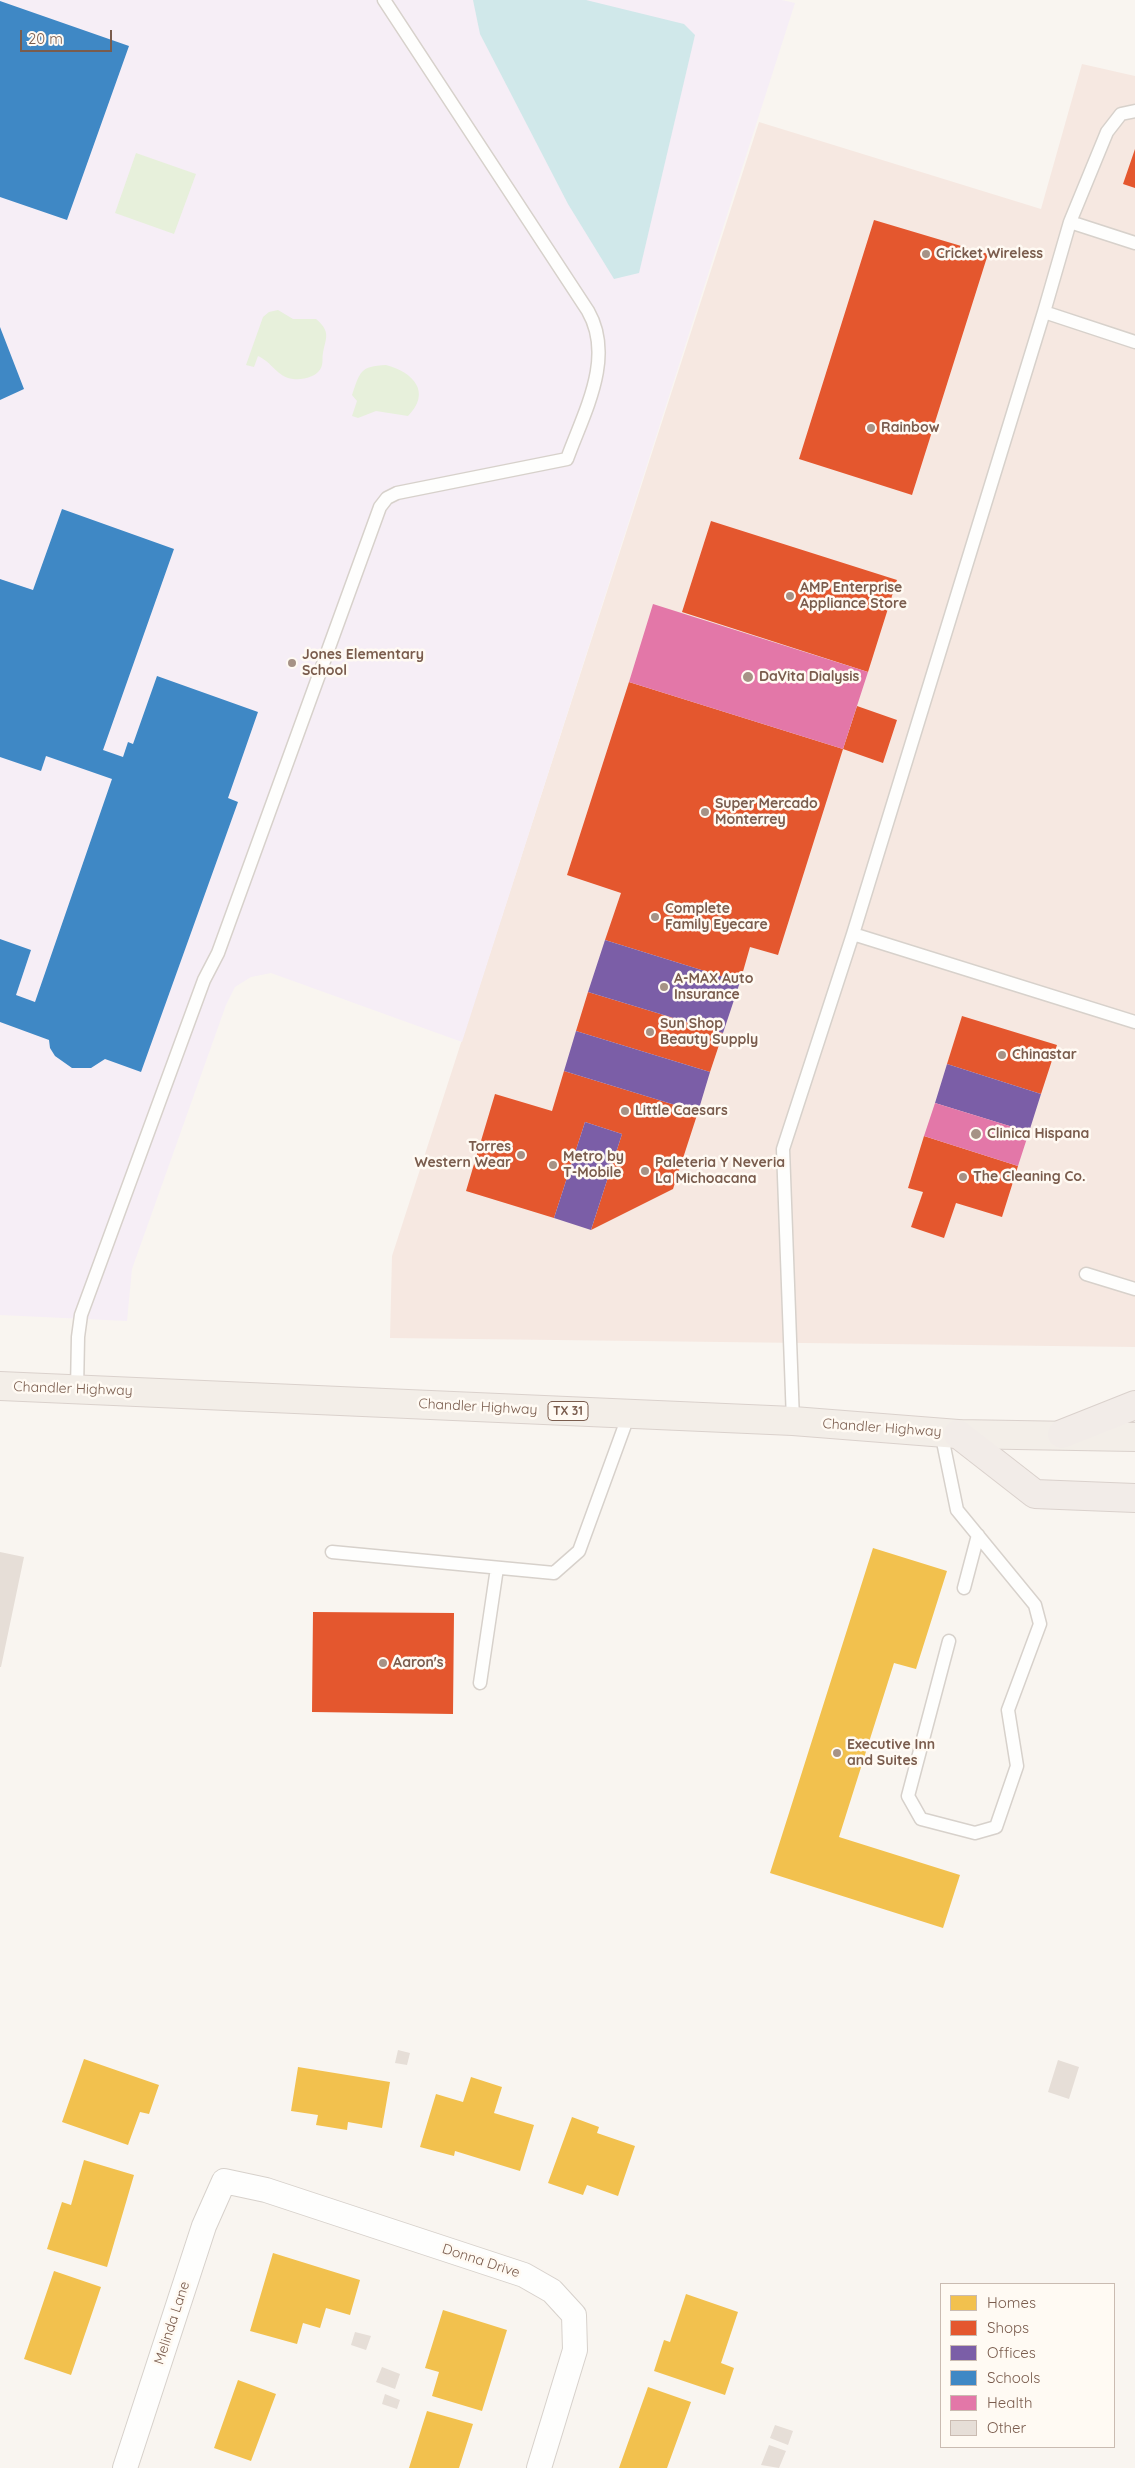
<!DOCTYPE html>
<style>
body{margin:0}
#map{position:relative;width:1135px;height:2468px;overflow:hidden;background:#f9f5f0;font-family:Quicksand,sans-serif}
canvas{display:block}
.legend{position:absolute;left:940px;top:2283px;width:175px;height:165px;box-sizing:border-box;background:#fffaf3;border:1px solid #cabbb1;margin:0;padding:6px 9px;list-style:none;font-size:15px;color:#7a5c4d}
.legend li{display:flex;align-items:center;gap:10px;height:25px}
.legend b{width:25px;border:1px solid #cabbb1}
.scale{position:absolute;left:20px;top:30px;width:92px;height:22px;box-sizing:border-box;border:2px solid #7a5c4d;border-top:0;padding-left:6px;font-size:15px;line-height:18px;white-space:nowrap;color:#7a5c4d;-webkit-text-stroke:4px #fffaf3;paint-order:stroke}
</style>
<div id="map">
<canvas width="1135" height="2468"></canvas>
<ul class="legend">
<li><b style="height:14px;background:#f2c14e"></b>Homes</li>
<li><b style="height:14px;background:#e4572e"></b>Shops</li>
<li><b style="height:14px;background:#7b5ea7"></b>Offices</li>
<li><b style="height:14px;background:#3f88c5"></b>Schools</li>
<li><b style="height:14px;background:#e377a8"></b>Health</li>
<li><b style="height:14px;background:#e6ded7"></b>Other</li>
</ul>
<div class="scale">20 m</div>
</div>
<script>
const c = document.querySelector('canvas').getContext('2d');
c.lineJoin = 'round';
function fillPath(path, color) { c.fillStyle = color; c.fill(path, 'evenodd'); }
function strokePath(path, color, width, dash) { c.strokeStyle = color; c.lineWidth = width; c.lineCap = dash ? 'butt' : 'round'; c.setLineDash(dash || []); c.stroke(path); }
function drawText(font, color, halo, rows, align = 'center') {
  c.font = font + ' Quicksand,sans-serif'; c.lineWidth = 5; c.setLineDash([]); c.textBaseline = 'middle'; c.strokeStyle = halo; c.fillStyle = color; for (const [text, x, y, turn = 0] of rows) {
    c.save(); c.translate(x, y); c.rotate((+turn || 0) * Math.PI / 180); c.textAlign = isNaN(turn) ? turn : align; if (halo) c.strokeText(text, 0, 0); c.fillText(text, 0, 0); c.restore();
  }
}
const commercial = new Path2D(`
 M 1082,64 L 1135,76 L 1135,1347 L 390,1338 L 392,1256 L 759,122 L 1041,209 Z`);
const education = new Path2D(`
 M 0,0 L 782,0 L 795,3 L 462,1042 L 271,973 L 251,977 L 235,987 L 226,1005 L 132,1269 L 127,1321 L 0,1315 Z`);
const green = new Path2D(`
 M 136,153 L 196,174 L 174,234 L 115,213 Z
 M 278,310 L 293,319 L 316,319 C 331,332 326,337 323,353 C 322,357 323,361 322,365 C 319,377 303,380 293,379 C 277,377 272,362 258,356 L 254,367 L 246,365 L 263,317 L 269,312 Z
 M 386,365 C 413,372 432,392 408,416 L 376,411 L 358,418 L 352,416 L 357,401 L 352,395 C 360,372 360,366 386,365 Z`);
const water = new Path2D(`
 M 473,0 L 586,0 L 684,24 L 695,35 L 639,273 L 614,279 L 568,204 L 480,34 Z`);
const homes = new Path2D(`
 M 873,1548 L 947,1571 L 916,1669 L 894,1663 L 839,1837 L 960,1875 L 943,1928 L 770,1873 Z
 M 84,2059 L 159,2085 L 149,2114 L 140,2112 L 128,2145 L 62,2122 Z
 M 298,2067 L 390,2082 L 382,2128 L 348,2122 L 347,2130 L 316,2125 L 318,2115 L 291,2111 Z
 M 471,2077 L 502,2087 L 494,2113 L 534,2125 L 520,2171 L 455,2151 L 454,2156 L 420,2147 L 436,2094 L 463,2102 Z
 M 572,2117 L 599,2127 L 597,2133 L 635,2146 L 618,2196 L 587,2185 L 583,2195 L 548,2183 Z
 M 84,2160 L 134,2175 L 107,2267 L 47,2249 L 62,2202 L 71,2205 Z
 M 273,2253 L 360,2280 L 350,2315 L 326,2308 L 320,2328 L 303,2323 L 297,2344 L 250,2331 Z
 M 54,2271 L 101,2287 L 71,2375 L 24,2359 Z
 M 686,2294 L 738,2312 L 721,2363 L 734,2368 L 725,2395 L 654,2371 L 664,2340 L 670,2342 Z
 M 443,2310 L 507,2330 L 482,2411 L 432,2396 L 439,2372 L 425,2368 Z
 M 238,2380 L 276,2394 L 251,2461 L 214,2448 Z
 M 648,2387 L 691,2402 L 667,2468 L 619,2468 Z
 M 427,2411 L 473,2424 L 459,2468 L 409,2468 Z`);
const shops = new Path2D(`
 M 1135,149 L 1135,188 L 1123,184 Z
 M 874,220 L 988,254 L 912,495 L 799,459 Z
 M 711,521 L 897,580 L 868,672 L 682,612 Z
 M 629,682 L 843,749 L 778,955 L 750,947 L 740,982 L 605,940 L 621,893 L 567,875 Z
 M 857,706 L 897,720 L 883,763 L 843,749 Z
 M 588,992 L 723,1033 L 710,1072 L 576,1031 Z
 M 962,1016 L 1057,1045 L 1041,1094 L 947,1064 Z
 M 564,1071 L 698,1112 L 673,1189 L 591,1230 L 622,1134 L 585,1122 L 554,1218 L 466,1191 L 495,1094 L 552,1111 Z
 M 924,1136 L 1018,1166 L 1002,1217 L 956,1203 L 944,1238 L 911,1227 L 923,1192 L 908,1188 Z
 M 313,1612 L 454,1613 L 453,1714 L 312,1712 Z`);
const offices = new Path2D(`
 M 605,940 L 740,982 L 723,1033 L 588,992 Z
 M 576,1031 L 710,1072 L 698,1112 L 564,1071 Z
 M 947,1064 L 1041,1094 L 1029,1132 L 935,1103 Z
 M 585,1122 L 622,1134 L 591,1230 L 554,1218 Z`);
const schools = new Path2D(`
 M 0,1 L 129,46 L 67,220 L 0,197 Z
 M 0,327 L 24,389 L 0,400 Z
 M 62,509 L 174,549 L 103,750 L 123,757 L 128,742 L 133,744 L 157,676 L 258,712 L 228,798 L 238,802 L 141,1072 L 105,1059 L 91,1068 L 72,1068 L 55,1056 L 50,1048 L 49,1040 L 0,1022 L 0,939 L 31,950 L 16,995 L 35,1002 L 112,779 L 46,756 L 41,771 L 0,757 L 0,579 L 33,590 Z`);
const health = new Path2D(`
 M 653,604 L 868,672 L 843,749 L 629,682 Z
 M 935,1103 L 1029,1132 L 1018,1166 L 924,1136 Z`);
const building = new Path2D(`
 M 0,1552 L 24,1557 L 1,1667 L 0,1667 Z
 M 398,2050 L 410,2053 L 407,2065 L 395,2063 Z
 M 1058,2060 L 1079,2067 L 1069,2099 L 1048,2092 Z
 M 355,2332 L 371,2336 L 366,2350 L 351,2345 Z
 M 382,2367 L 400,2374 L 395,2389 L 376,2382 Z
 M 385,2394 L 400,2400 L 397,2409 L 382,2404 Z
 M 775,2425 L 793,2431 L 788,2445 L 770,2438 Z
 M 769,2445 L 786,2451 L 779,2468 L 761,2465 Z`);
const service = new Path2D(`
 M 1070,222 L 1107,132 L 1121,114 L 1135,111
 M 1044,312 L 1070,222 L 1135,243
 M 853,934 L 1135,1022
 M 1086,1274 L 1135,1289
 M 77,1390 L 78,1337 L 81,1315 L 204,980 L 218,953 L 380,507 L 387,498 L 397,493 L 567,459 C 584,412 615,358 588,311 L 384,0
 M 793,1421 L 783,1149 L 853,934 L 1044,312 L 1135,342
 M 941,1432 L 957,1510 L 1035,1605 L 1040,1624 L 1008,1710 L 1017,1766 L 996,1827 L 975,1833 L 921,1819 L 908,1796 L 949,1641
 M 332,1552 L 554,1573 L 579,1551 L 629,1414
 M 964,1588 L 978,1535
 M 480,1683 L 497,1568`);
const minor = new Path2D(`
 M 125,2468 L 204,2226 L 224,2181 L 266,2190 L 524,2275 L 552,2291 L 574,2315 L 575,2350 L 539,2468`);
const primary = new Path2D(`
 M 0,1386 L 793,1421 L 958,1434 L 1135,1437`);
const trunk = new Path2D(`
 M 958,1434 L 1035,1494 L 1135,1498
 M 1062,1434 L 1135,1405`);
const markers = [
 [926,254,5,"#a69286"],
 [871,428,5,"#a69286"],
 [790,596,5,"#a69286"],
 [292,663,5,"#a69286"],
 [748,677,6,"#a69286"],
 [705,812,5,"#a69286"],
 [655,917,5,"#a69286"],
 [664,987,5,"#a69286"],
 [650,1032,5,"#a69286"],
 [1002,1055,5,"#a69286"],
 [625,1111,5,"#a69286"],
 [976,1134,6,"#a69286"],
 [521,1155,5,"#a69286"],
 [553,1165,5,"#a69286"],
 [645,1171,5,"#a69286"],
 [963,1177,5,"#a69286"],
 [383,1663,5,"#a69286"],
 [837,1753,5,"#a69286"]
];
const shields = [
 [568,1411,40]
];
const shieldNames = [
 ["TX 31",568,1411]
];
const poiNames = [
 ["Cricket Wireless",936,254],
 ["Rainbow",881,428],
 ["AMP Enterprise",800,588],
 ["Appliance Store",800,604],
 ["Jones Elementary",302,655],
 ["School",302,671],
 ["DaVita Dialysis",759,677],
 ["Super Mercado",715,804],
 ["Monterrey",715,820],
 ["Complete",665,909],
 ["Family Eyecare",665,925],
 ["A-MAX Auto",674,979],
 ["Insurance",674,995],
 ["Sun Shop",660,1024],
 ["Beauty Supply",660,1040],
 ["Chinastar",1012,1055],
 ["Little Caesars",635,1111],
 ["Clinica Hispana",987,1134],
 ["Torres",511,1147,"right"],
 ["Western Wear",511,1163,"right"],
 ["Metro by",563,1157],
 ["T-Mobile",563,1173],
 ["Paleteria Y Neveria",655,1163],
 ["La Michoacana",655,1179],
 ["The Cleaning Co.",973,1177],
 ["Aaron's",393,1663],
 ["Executive Inn",847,1745],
 ["and Suites",847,1761]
];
const streetNames = [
 ["Chandler Highway",73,1389,2],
 ["Chandler Highway",478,1407,3],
 ["Chandler Highway",882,1428,4],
 ["Donna Drive",481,2261,18],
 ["Melinda Lane",172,2323,-72]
];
fillPath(commercial, '#f6e8e1');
fillPath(education, '#f6eef6');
fillPath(green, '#e7f0db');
fillPath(water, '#d0e8ea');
fillPath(homes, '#f2c14e');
fillPath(shops, '#e4572e');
fillPath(offices, '#7b5ea7');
fillPath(schools, '#3f88c5');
fillPath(health, '#e377a8');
fillPath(building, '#e6ded7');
strokePath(service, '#d7d1cb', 15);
strokePath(minor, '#d7d1cb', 26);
strokePath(primary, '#dad1cc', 30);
strokePath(trunk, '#dad1cc', 30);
strokePath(service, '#fefefd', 12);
strokePath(minor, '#fefefd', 24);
strokePath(primary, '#f3eee8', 28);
strokePath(trunk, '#f2ece8', 28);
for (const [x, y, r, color] of markers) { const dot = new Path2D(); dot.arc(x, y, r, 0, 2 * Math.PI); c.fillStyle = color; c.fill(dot); strokePath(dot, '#fffaf3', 2); }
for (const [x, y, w] of shields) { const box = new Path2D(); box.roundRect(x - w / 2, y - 9.5, w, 19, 4); c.fillStyle = '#fffaf3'; c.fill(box); strokePath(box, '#7a5c4d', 1); }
drawText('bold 12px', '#7a5c4d', null, shieldNames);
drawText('bold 14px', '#7a5c4d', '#fffaf3', poiNames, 'left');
drawText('14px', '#7a5c4d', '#fffaf3', streetNames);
</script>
